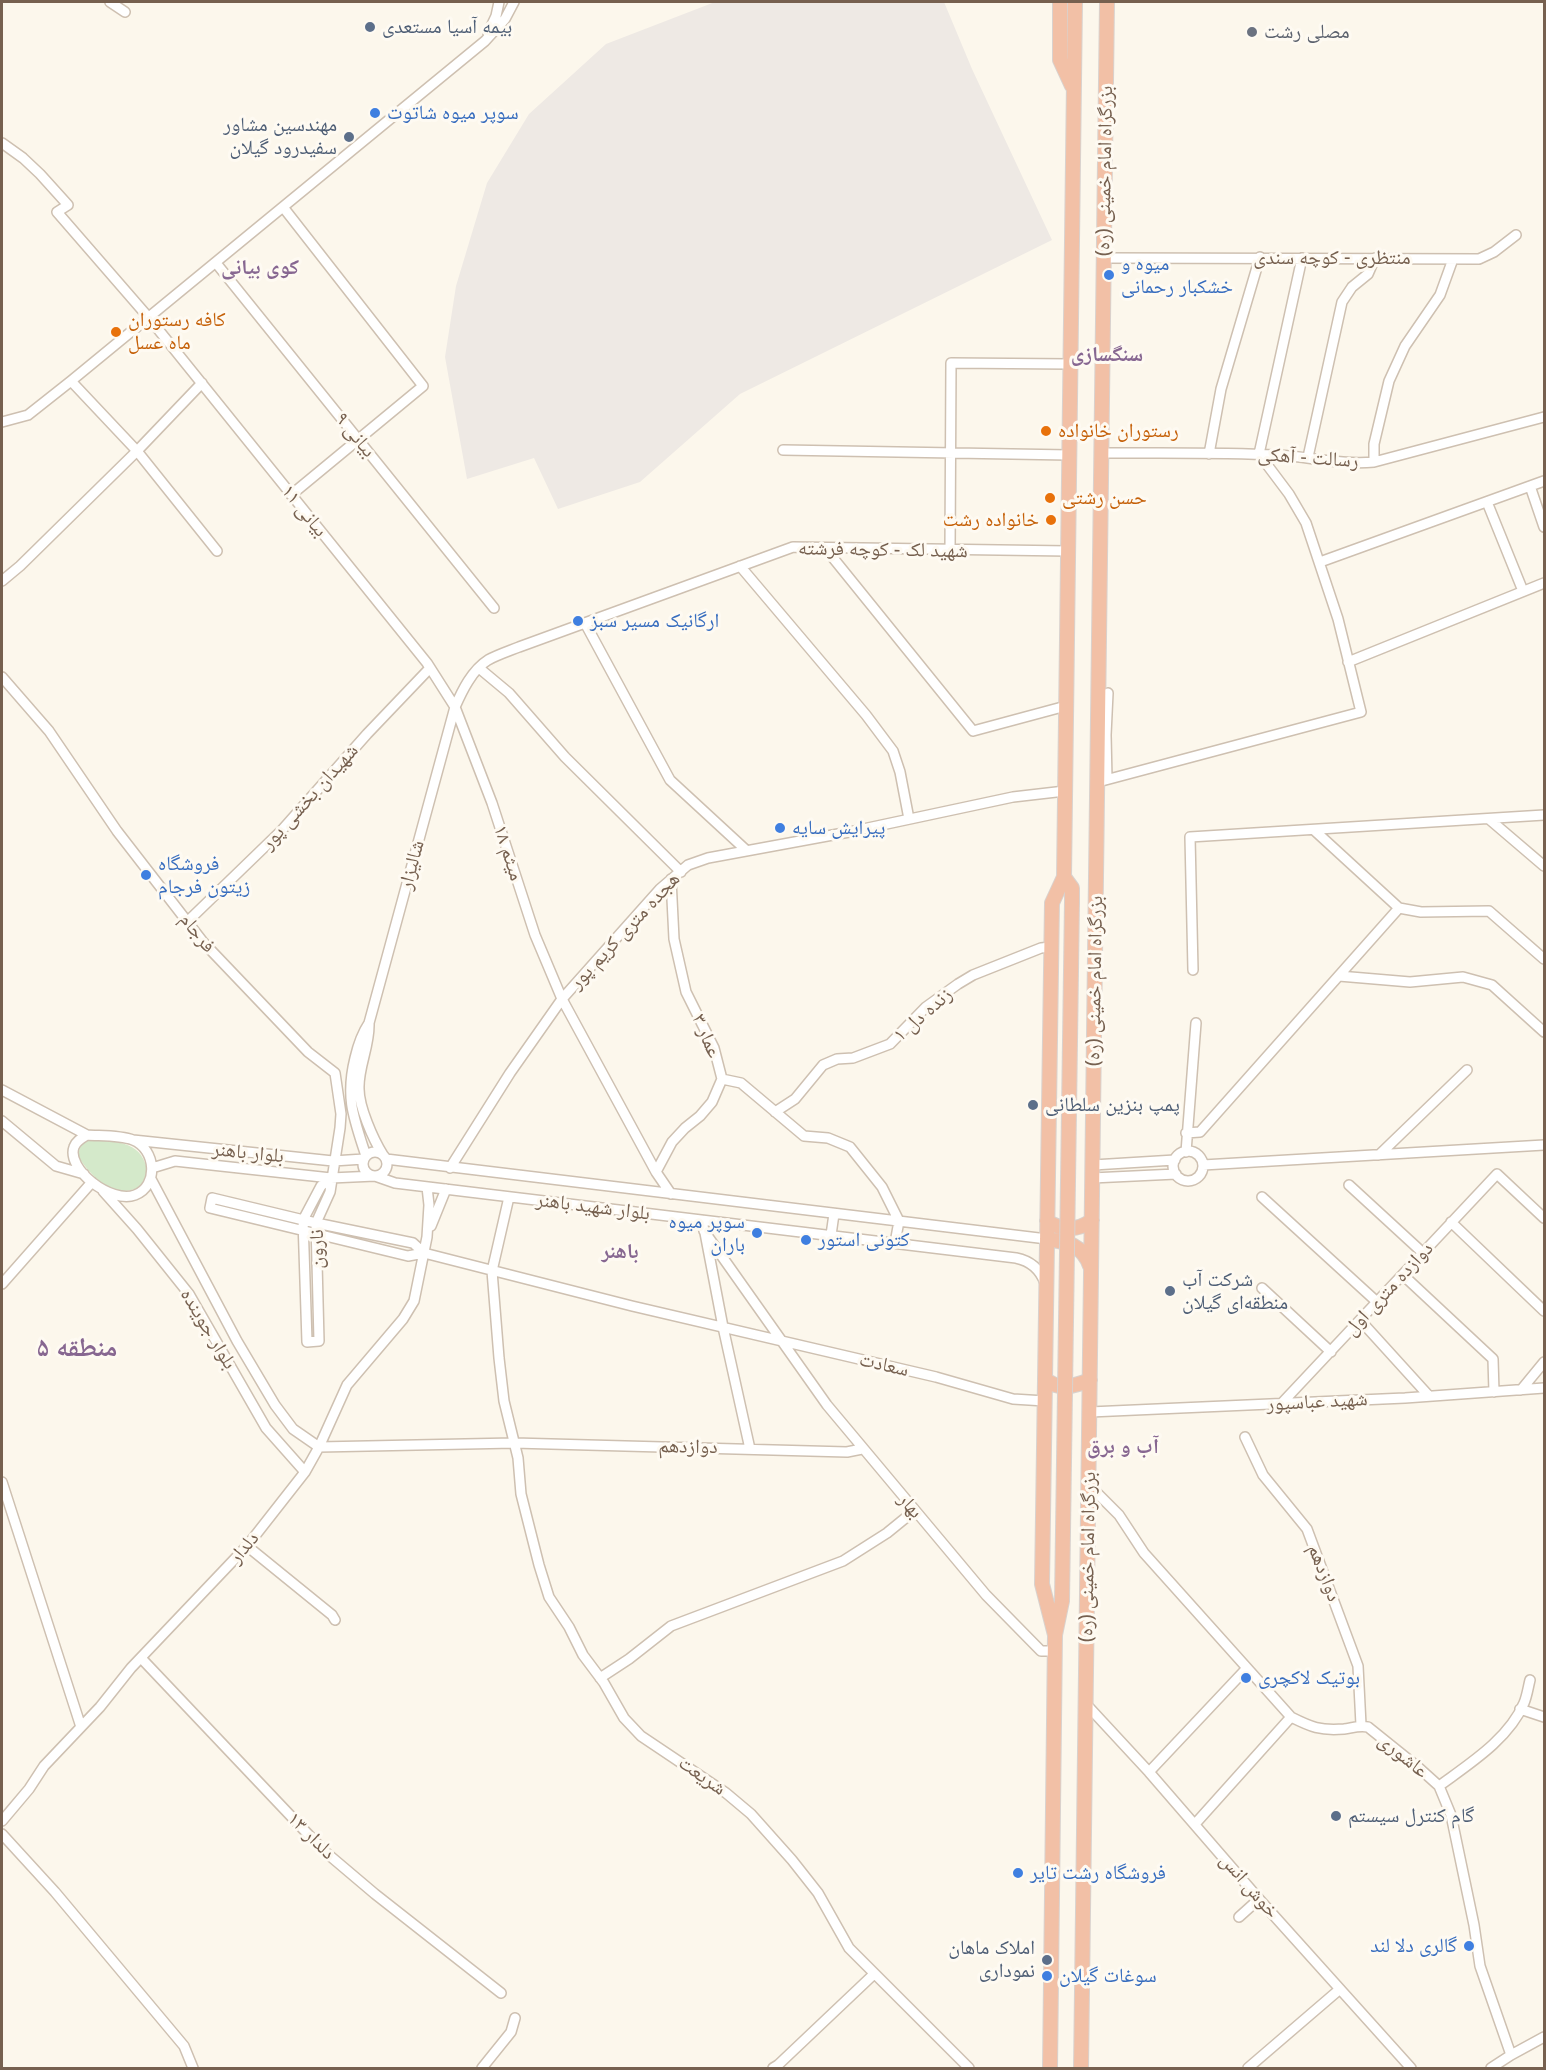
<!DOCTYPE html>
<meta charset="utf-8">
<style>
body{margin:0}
#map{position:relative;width:1546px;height:2070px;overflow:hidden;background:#fcf7ec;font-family:"Noto Sans",sans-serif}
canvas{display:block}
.frame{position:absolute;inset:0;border:3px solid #76604f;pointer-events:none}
</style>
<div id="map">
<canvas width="1546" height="2070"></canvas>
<div class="frame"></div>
</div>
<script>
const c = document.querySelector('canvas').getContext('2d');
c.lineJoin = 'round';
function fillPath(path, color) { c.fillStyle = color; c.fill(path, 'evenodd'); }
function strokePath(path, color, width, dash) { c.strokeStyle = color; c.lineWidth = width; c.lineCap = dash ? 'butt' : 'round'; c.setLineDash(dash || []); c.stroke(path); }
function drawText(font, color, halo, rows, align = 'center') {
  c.font = font + ' "Noto Sans","Noto Naskh Arabic",sans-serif'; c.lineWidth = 6; c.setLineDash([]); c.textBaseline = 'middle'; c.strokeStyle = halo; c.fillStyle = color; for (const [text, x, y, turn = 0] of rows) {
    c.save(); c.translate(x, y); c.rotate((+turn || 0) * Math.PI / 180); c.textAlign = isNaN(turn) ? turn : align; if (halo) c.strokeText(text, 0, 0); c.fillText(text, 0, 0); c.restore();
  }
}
const industrial = new Path2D(`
 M 715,2 L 944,2 L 972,69 L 1052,240 L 740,394 L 640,482 L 558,509 L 534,458 L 467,479 L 445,357 L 456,286 L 487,183 L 529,114 L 606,44 Z`);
const green = new Path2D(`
 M 89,1140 C 114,1142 140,1139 147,1169 C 145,1179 142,1188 131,1190 C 107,1196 91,1174 78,1157 L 80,1146 Z`);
const minor = new Path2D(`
 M 110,2 L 125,12
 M 488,33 L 496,16 L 499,2
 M 2,143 L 23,158 L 40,174 L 68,205 L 57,212 L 149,318 L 427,663 L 455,707 L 492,803 L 535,935 L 562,999 L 656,1172 L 671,1194
 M 283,207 L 423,386 L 291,495
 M 1104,258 L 1479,259 L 1494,252 L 1516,235
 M 216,263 L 494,608
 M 71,381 L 137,451 L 217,551
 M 2,422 L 28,415 L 71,381 L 485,41 L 505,19 L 514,2
 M 783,450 L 1069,455
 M 1102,453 C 1160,453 1219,452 1278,455 C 1311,457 1341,465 1374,462 L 1544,417
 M 1209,454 L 1221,389 L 1260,257
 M 1308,457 L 1342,302 L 1352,287 L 1368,274 L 1375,258
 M 1374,462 L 1374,444 L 1389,381 L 1405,346 L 1440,295 L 1453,259
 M 1530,486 L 1544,527
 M 1487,502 L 1523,591
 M 825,548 L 973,731 L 1066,706
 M 950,551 L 951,363 L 1070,364
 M 1320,562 L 1544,481
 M 740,566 L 866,715 L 893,751 L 900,772 L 909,819
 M 2,581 L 20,566 L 137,451 L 202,383
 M 585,623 L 670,780 L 747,851
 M 1348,662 L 1544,583
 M 479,668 L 509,693 L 565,757 L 681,872
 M 2,677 L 49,731 L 117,831 L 203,942 L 308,1052 L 335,1073 L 341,1114 L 340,1128 L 330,1192 L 316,1223 L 319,1341 L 307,1342 L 303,1220 L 321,1186 L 331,1178
 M 1107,779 L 1106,735 L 1108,693
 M 1098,782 L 1361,712 L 1338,619 L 1306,523 L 1289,494 L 1259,454 L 1302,258
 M 1489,819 L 1544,866
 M 1314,830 L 1399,908 L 1421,912 L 1489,911 L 1544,959
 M 187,922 L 282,830 L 367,734 L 430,668
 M 1193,970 L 1190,837 L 1544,815
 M 1339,976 L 1410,982 L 1463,977 L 1492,985 L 1544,1032
 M 722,1079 L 741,1083 L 804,1136 L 828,1138 L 850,1147 L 882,1187 L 899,1221 L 895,1243
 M 2,1090 L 87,1135
 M 775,1112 L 795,1099 L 823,1065 L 837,1059 L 853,1058 L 890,1044 L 926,1007 L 958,984 L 973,975 L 1041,948 L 1051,947
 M 2,1121 L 56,1166 L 84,1174
 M 1186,1133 L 1200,1132 L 1399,908
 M 87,1135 C 101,1136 120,1135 133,1140 C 156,1149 159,1186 135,1195 C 111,1204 66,1169 74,1147 C 76,1141 82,1138 87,1135 Z
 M 133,1140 L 333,1161 L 364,1159
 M1173 1166a15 15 0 1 1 30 0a15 15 0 1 1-30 0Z
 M 1186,1152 L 1196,1023
 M363 1164a12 12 0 1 1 24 0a12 12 0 1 1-24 0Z
 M 383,1155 C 373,1139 359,1107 359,1089 C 358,1067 370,1046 369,1023 L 455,707 C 462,691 472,670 488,660 C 497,655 509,651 519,647 L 793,547 L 1068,551
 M 1379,1155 L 1467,1070
 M 366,1156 C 354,1119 345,1098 355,1058 C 358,1045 361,1035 369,1023
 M 386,1159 L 1047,1239
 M 1093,1165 L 1175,1160
 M 1203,1165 L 1544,1145
 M 152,1168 L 175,1161 L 331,1178 L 375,1176 L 395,1183 L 1016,1258 C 1031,1261 1040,1269 1045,1283
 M 450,1168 L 510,1073 L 562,999 L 660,889 L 688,865 L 708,858 L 849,832 L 1013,797 L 1065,791
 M 656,1172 L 672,1142 L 685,1128 L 700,1116 L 712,1102 L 722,1079 L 714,1048 L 686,992 L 674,939 L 671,879
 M 1092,1178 L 1176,1174
 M 151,1179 L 237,1341 L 275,1405 L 293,1429 L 319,1447
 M 1349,1185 L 1423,1253
 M 103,1191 L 137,1229 L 189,1294 L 266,1428 L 305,1472
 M 509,1197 L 492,1271 L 499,1358 L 504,1401 L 518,1458 L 521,1494 L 539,1565 L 549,1597 L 569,1627 L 583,1655 L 604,1683 L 624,1718 L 641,1736 L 726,1793 L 751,1814 L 792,1860 L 818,1893 L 849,1948 L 969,2068
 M 1262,1197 L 1377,1302
 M 702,1220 L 704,1231 L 827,1405 L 986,1595 L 1041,1651 L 1055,1651
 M 1451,1222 L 1544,1311
 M 431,1226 L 446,1189
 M 705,1233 L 723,1327 L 750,1449
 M 831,1235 L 834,1214
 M 424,1253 L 408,1256 L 210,1208 L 212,1198 L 316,1223 L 413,1243 L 424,1253 L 632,1306 L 936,1377 L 1013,1399 L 1045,1401
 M 1403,1275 L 1493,1359 L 1494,1392
 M 2,1284 L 92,1182
 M 1262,1288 L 1331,1352
 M 1360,1320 L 1429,1396
 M 1521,1390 L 1544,1362
 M 1281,1404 L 1497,1174 L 1544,1218
 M 1090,1412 L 1405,1398 L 1544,1388
 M 1245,1437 L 1263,1475 L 1307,1529 L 1358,1666 L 1361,1725
 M 319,1447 L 514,1443 L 847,1452 L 862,1449
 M 2,1482 L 81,1727
 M 1089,1485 L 1119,1515 L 1144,1553 L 1291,1717 C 1311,1727 1320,1731 1344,1729 C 1352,1728 1359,1725 1368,1727 L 1419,1768 L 1439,1786 L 1451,1815 L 1474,1925 L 1480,1966 L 1511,2055
 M 247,1546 L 332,1615 L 335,1620
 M 141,1658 L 323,1850 L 375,1894 L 501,1993
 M 600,1678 L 629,1659 L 671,1626 L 843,1561 L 887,1533 L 914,1511
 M 1086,1704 L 1149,1772 L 1259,1899 L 1411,2068
 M 1520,1709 L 1544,1717
 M 1149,1772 L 1247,1668
 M 1439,1786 C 1469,1764 1509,1739 1524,1703 C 1527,1696 1528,1688 1530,1680
 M 2,1821 L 29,1789 L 44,1766 L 100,1707 L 131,1668 L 247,1546 L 305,1472 L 319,1447 L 347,1385 L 403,1319 L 414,1301 L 427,1237 L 429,1205 L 427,1187
 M 1195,1824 L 1291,1717
 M 2,1834 L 55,1892 L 184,2046 L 193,2068
 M 1239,1917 L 1259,1899
 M 482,2068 L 511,2032 L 515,2018
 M 773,2068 L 778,2065 L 874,1974
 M 1248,2068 L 1340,1989
 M 1491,2068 L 1511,2055 L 1544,2037`);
const highway = new Path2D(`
 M 1060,2 L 1060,60 L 1072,86
 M 1064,877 L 1072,888 L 1072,901
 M 1047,1221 C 1062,1231 1078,1231 1092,1220
 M 1047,1239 C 1067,1242 1083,1245 1090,1266
 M 1045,1379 C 1058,1391 1075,1386 1090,1380
 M 1055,1635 L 1042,1584 L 1052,903 L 1064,877 L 1075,2
 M 1050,2068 L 1055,1635 L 1062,1601
 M 1081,2068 L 1107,2`);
const highwayBridge = new Path2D(`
 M 1062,1601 L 1072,901`);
const markers = [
 [370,27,6,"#5c6f8a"],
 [1252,32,6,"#6b7280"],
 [375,113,6,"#3f7fe0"],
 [349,137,6,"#5c6f8a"],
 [1109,275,6,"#3f7fe0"],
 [116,332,6,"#e8710a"],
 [1046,431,6,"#e8710a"],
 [1050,498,6,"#e8710a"],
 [1051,520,6,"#e8710a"],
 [578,621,6,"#3f7fe0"],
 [780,828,6,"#3f7fe0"],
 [146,875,6,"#3f7fe0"],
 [1033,1105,6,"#5c6f8a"],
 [757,1233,6,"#3f7fe0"],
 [806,1240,6,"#3f7fe0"],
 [1170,1291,6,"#5c6f8a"],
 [1246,1678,6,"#3f7fe0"],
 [1336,1816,6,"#5c6f8a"],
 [1018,1873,6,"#3f7fe0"],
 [1469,1946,6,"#3f7fe0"],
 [1047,1960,6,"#5c6f8a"],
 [1047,1976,6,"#3f7fe0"]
];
const serviceNames = [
 ["بیمه آسیا مستعدی",382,27],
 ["مهندسین مشاور",337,125,"right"],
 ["سفیدرود گیلان",337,148,"right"],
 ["پمپ بنزین سلطانی",1045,1105],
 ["شرکت آب",1182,1280],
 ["منطقه‌ای گیلان",1182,1303],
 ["گام کنترل سیستم",1348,1816],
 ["املاک ماهان",1035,1948,"right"],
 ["نموداری",1035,1971,"right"]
];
const worshipNames = [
 ["مصلی رشت",1264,32]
];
const shopNames = [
 ["سوپر میوه شاتوت",387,113],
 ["میوه و",1121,264],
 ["خشکبار رحمانی",1121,287],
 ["ارگانیک مسیر سبز",590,621],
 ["پیرایش سایه",792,828],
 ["فروشگاه",158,864],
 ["زیتون فرجام",158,887],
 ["سوپر میوه",745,1222,"right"],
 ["باران",745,1245,"right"],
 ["کتونی استور",818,1240],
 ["بوتیک لاکچری",1258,1678],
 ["فروشگاه رشت تاير",1030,1873],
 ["گالری دلا لند",1457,1946,"right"],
 ["سوغات گیلان",1059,1976]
];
const streetNames = [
 ["بزرگراه امام خمینی (ره)",1105,171,-89],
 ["منتظری - کوچه سندی",1332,258],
 ["بیانی ۹",355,435,51],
 ["رسالت - آهکی",1308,458,4],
 ["بیانی ۱۱",304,511,51],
 ["شهید لک - کوچه فرشته",883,550,1],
 ["شهیدان بخشی پور",310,797,-48],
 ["میثم ۱۸",508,853,72],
 ["شالیزار",412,865,-75],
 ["هجده متری کریم پور",625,931,-47],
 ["فرجام",197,933,51],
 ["بزرگراه امام خمینی (ره)",1095,981,-89],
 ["زنده دل ۱",923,1015,-41],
 ["عمار ۳",706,1036,67],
 ["بلوار باهنر",248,1153,6],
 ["بلوار شهید باهنر",593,1207,7],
 ["نارون",317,1249,-90],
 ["دوازده متری اول",1389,1289,-47],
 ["بلوار جوینده",208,1329,59],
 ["سعادت",884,1365,13],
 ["شهید عباسپور",1317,1402,-3],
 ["دوازدهم",688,1447,1],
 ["بهار",910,1506,50],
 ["دلدار",244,1548,-50],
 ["بزرگراه امام خمینی (ره)",1088,1557,-89],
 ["دوازدهم",1324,1573,69],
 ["عاشوری",1403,1756,39],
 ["شریعت",702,1776,35],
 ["دلدار ۱۳",311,1836,45],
 ["خوش انس",1249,1886,49]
];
const foodNames = [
 ["کافه رستوران",128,320],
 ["ماه عسل",128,343],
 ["رستوران خانواده",1058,431],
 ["حسن رشتی",1062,498],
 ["خانواده رشت",1039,520,"right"]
];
const neighbourhoodNames = [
 ["کوی بیانی",260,268],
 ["سنگسازی",1107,355],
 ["باهنر",620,1252],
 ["آب و برق",1123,1447]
];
const districtNames = [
 ["منطقه ۵",77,1349]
];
fillPath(industrial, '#eee9e4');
fillPath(green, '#d4e9ca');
strokePath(minor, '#cec0b1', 12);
strokePath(highway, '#d9d2ce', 16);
strokePath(minor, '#fff', 9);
strokePath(highway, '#f2c0a6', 14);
strokePath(highwayBridge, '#d9d2ce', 16, []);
strokePath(highwayBridge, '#f2c0a6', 14);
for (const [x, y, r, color] of markers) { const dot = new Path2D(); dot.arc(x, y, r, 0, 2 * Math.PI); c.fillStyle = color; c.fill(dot); strokePath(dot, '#fefaf2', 2); }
drawText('20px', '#4e5e75', '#fefaf2', serviceNames, 'left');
drawText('20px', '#5b616d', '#fefaf2', worshipNames, 'left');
drawText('20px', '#366cbe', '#fefaf2', shopNames, 'left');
drawText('20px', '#76604f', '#fefaf2', streetNames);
drawText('20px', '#c56008', '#fefaf2', foodNames, 'left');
drawText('bold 21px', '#876791', '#fefaf2', neighbourhoodNames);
drawText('bold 26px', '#876791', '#fefaf2', districtNames);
</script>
